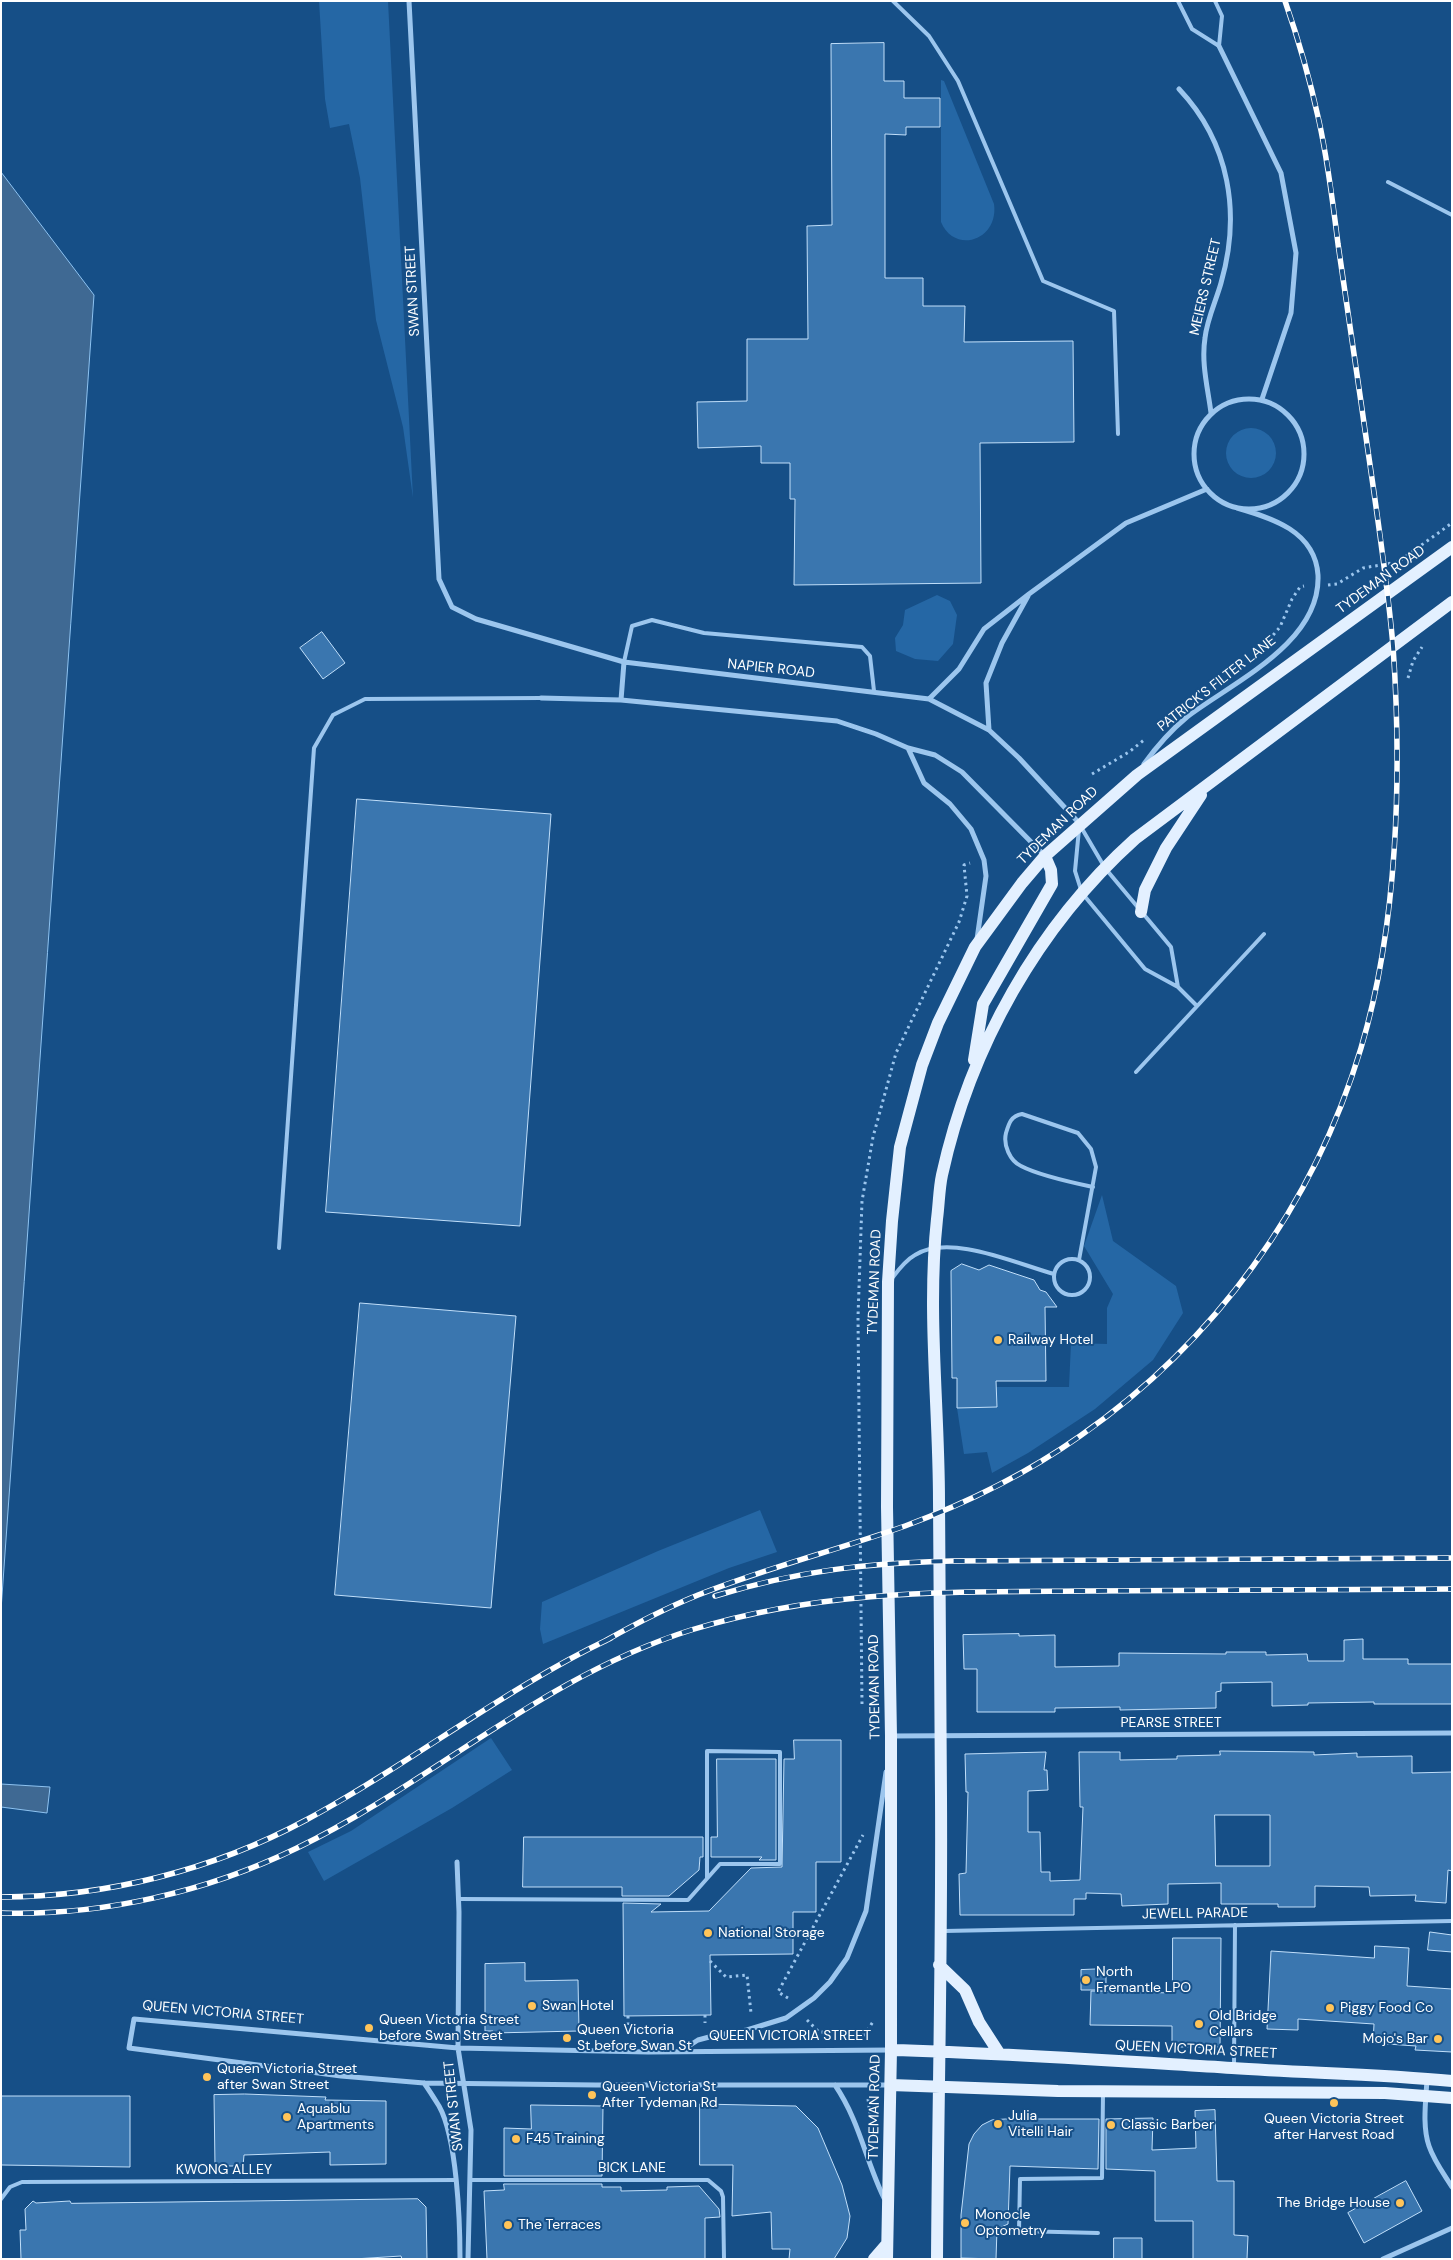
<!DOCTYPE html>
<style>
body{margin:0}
#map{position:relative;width:1453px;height:2260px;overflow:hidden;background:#164f87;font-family:"DM Sans",sans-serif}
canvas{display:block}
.frame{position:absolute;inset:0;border:2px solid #fff;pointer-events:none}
</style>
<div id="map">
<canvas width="1453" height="2260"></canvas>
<div class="frame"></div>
</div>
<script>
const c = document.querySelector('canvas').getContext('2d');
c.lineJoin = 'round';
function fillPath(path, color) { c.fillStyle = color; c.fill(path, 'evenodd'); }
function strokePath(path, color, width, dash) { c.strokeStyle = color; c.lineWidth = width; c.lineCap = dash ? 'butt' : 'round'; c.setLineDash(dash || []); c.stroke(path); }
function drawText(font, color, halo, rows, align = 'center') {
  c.font = font + ' "DM Sans",sans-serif'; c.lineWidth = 4; c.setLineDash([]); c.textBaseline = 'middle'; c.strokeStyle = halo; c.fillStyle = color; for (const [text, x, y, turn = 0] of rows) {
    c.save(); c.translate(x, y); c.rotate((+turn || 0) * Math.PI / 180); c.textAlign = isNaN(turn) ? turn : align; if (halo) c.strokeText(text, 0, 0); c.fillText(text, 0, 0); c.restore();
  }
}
const green = new Path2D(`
 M 319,1 L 388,1 L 413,498 L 403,427 L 376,320 L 360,178 L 349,124 L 330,128 L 325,99 Z
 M 941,80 L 944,81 L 994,204 C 999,240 955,255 941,222 Z
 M1226 453a25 25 0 1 1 50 0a25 25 0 1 1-50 0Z
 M 937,595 L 950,601 L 957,615 L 953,644 L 938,661 L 915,659 L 896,651 L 895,638 L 903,625 L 905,610 Z
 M 1102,1195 L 1113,1241 L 1176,1286 L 1183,1313 L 1153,1360 L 1095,1409 L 1028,1453 L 992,1473 L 987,1452 L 964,1454 L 957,1408 L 997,1407 L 996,1387 L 1069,1387 L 1071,1343 L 1107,1344 L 1107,1308 L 1113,1294 L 1084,1246 Z
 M 760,1510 L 777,1552 L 729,1568 L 543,1644 L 540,1629 L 542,1602 L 658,1551 Z
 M 491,1738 L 512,1770 L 452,1808 L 324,1881 L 308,1852 L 351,1831 Z`);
const water = new Path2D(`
 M 1,172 L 94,295 L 1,1610 Z
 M 1,1784 L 50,1787 L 47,1813 L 1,1807 Z`);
const building = new Path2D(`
 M 884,43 L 884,81 L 904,81 L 904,98 L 940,98 L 940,127 L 906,127 L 906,135 L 885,134 L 885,278 L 923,278 L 923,306 L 965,306 L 964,342 L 1073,341 L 1074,442 L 980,443 L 981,583 L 794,585 L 795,499 L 790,499 L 790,463 L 761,463 L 761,446 L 698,448 L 697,402 L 747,401 L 747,339 L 808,339 L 807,226 L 832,225 L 831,44 Z
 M 322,632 L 345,663 L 323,679 L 300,648 Z
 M 357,799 L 551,814 L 520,1226 L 326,1212 Z
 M 962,1264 L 979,1270 L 989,1265 L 1034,1280 L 1040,1290 L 1046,1292 L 1057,1307 L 1045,1307 L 1046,1381 L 996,1381 L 997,1407 L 957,1408 L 957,1378 L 952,1378 L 951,1271 Z
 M 360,1303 L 516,1316 L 491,1608 L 335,1595 Z
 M 1019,1634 L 1019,1636 L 1055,1635 L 1055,1667 L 1119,1666 L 1119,1653 L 1226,1654 L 1226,1652 L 1266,1652 L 1266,1655 L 1307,1654 L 1308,1661 L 1344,1661 L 1344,1640 L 1363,1639 L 1363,1659 L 1408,1659 L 1408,1664 L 1452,1664 L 1452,1704 L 1374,1704 L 1374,1702 L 1308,1703 L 1308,1705 L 1272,1706 L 1272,1682 L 1221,1683 L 1221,1691 L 1216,1692 L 1216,1708 L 1120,1710 L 1120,1707 L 1055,1708 L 1055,1712 L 977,1712 L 977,1669 L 964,1669 L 963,1635 Z
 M 794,1740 L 841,1740 L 841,1862 L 816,1862 L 816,1912 L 793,1912 L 793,1954 L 710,1955 L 711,2015 L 624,2016 L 623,1903 L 661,1904 L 651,1912 L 709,1911 L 751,1868 L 782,1867 L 784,1759 L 794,1759 Z
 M 1220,1751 L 1314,1752 L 1314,1755 L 1357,1753 L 1357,1757 L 1412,1756 L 1412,1773 L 1452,1772 L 1452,1871 L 1448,1870 L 1446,1903 L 1415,1901 L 1416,1895 L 1370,1896 L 1369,1887 L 1315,1886 L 1315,1907 L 1278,1907 L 1278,1904 L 1221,1904 L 1221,1883 L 1168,1884 L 1168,1904 L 1122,1906 L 1121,1894 L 1086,1893 L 1086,1899 L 1074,1899 L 1074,1915 L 960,1915 L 959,1874 L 966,1873 L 968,1792 L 966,1792 L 965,1754 L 1046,1752 L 1044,1770 L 1047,1770 L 1048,1790 L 1028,1791 L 1028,1832 L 1040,1832 L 1041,1872 L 1050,1872 L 1050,1881 L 1080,1880 L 1083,1807 L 1080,1807 L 1079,1752 L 1120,1752 L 1120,1760 L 1177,1759 L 1177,1756 L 1220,1755 ZM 1215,1815 L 1270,1815 L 1270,1866 L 1216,1866 Z
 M 717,1759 L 776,1759 L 776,1860 L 759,1860 L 762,1857 L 711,1857 L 711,1837 L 717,1837 Z
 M 524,1837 L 703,1837 L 703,1857 L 700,1857 L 699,1870 L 669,1896 L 622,1896 L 622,1887 L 523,1887 Z
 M 1430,1932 L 1452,1935 L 1452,1952 L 1428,1950 Z
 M 1173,1938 L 1221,1938 L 1220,2047 L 1172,2047 L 1172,2026 L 1090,2025 L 1091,1991 L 1172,1993 Z
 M 1375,1946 L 1409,1948 L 1407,1986 L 1452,1989 L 1452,2052 L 1415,2050 L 1416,2046 L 1373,2043 L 1374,2024 L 1298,2019 L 1298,2030 L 1267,2029 L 1271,1951 L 1374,1958 Z
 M 525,1963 L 525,1981 L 578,1980 L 579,2031 L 493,2033 L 493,2031 L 485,2031 L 485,1964 Z
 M 1106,1969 L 1106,1990 L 1081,1990 L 1081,1970 Z
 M 245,2094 L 326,2097 L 325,2100 L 386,2101 L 386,2164 L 330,2165 L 330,2152 L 244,2155 L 243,2166 L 215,2166 L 214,2095 Z
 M 1,2096 L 130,2096 L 130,2167 L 1,2165 Z
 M 700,2104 L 796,2106 L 818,2128 L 842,2185 L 850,2216 L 847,2238 L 834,2259 L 789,2259 L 790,2249 L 772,2249 L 771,2212 L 732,2216 L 733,2165 L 700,2165 Z
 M 531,2105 L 603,2106 L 602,2176 L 504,2176 L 504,2128 L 531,2129 Z
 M 1215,2110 L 1217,2181 L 1234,2181 L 1234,2235 L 1248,2236 L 1247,2259 L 1193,2259 L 1193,2221 L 1155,2221 L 1155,2171 L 1106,2169 L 1106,2119 L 1153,2118 L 1152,2150 L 1196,2148 L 1195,2111 Z
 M 1006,2119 L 1099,2119 L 1098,2169 L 1010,2166 L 1008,2224 L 997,2229 L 996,2259 L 961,2258 L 961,2215 L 969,2144 L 974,2134 L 982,2125 L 992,2120 Z
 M 1406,2181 L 1422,2211 L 1364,2243 L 1348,2213 Z
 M 504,2184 L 602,2184 L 602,2187 L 621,2187 L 621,2191 L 667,2190 L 667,2187 L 699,2186 L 719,2209 L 720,2217 L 705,2218 L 705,2259 L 487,2259 L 484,2191 L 504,2190 Z
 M 418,2199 L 426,2207 L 427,2259 L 402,2259 L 401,2256 L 354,2259 L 21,2259 L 20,2230 L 26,2230 L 25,2209 L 33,2201 L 36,2203 L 70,2201 L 71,2203 Z
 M 1114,2238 L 1142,2238 L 1142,2259 L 1114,2259 Z`);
const path = new Path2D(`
 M 1328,585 L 1337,584 L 1363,568 L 1398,562 L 1452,523
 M 1269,640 L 1280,627 L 1292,599 L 1300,587 L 1304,586
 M 1408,678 L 1413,661 L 1422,647
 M 1092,774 L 1129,752 L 1144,740
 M 862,1704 L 858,1317 L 862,1201 L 873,1137 L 896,1053 L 959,922 L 967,896 L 964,865 L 970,863
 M 710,1961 L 726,1977 L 747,1975 L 751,2013
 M 788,1998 L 778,1992 L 863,1835
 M 705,2015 L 705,2023
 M 628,2016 L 628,2030
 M 807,2020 L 819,2032 L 864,2034
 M 864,2036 L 874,2020
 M 868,2099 L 870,2114`);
const lane = new Path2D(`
 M 893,1 L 929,36 L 958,81 L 1043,281 L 1114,311 L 1118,434
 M 1178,1 L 1192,29 L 1219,46 L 1222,16 L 1215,1
 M 1388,182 L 1452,215
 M 624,662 L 632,626 L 652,620 L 704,633 L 862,647 L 870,656 L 874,691
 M 1081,827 L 1105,868 L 1171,947 L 1178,987
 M 1079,829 L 1075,871 L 1082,893 L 1145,969 L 1178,987 L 1197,1006
 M 1136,1072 L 1264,934
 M 279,1248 L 314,748 L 333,715 L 365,699 L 541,698
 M1054 1277a18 18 0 1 1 36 0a18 18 0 1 1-36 0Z
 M 1079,1260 L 1096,1167 L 1091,1149 L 1078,1133 L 1022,1114 C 1011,1116 1009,1123 1006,1133 C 1003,1145 1010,1161 1021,1166 C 1038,1175 1074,1183 1093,1187
 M 893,1277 C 899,1269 906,1260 915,1255 C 950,1233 1017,1264 1054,1274
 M 459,1899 L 688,1900 L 720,1864 L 780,1864 L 780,1752 L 707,1751 L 707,1878
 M 944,1931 L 1452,1921
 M 1234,2066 L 1235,1925
 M 471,2180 L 708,2180 L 721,2191 L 723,2197 L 724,2259
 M 1,2199 L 10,2187 L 22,2182 L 455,2180
 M 1098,2233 L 1019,2231 L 1020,2179 L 1102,2178 L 1103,2094`);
const street = new Path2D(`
 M 409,1 L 439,579 L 452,607 L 476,619 L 624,662 L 929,699 L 989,730 L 1019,758 L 1080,824
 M 1219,46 L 1281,173 L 1296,253 L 1291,313 L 1262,399
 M 1179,89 C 1230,143 1241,214 1221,283 C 1216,301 1207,319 1205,338 C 1201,363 1208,389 1211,413
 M1194 454a55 55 0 1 1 110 0a55 55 0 1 1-110 0Z
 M 541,698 L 621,700 L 837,721 L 876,734 L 908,748 L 935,755 L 962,772 L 1044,855
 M 929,699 L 959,669 L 984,629 L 1029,594 L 1126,523 L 1207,489
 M 621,700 L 624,662
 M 989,730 L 986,683 L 1002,643 L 1028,596
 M 908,748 L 924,783 L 950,804 L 971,829 L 984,860 L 986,876 L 977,939
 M 1144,764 C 1157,746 1170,731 1187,717 C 1233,682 1321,643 1318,575 C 1315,531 1272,518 1237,508
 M 890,1736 L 1452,1733
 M 457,1862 L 459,1912 L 458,2048 L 471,2130 L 468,2259
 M 681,2051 L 698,2040 L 713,2036 L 747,2030 L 786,2018 L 814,1998 L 830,1982 L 847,1958 L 866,1911 L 886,1772
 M 1427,2079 C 1426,2100 1422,2126 1429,2146 C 1434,2161 1444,2174 1452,2187
 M 424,2083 C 429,2090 434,2098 439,2106 C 457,2138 460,2221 460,2259
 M 835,2085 C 860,2122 865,2159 884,2198
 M 890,2085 L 596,2085 L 424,2083 L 341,2076 L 129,2048 L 134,2019 L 458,2048 L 648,2052 L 891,2050
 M 1383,2259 L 1452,2228`);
const primary = new Path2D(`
 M 1141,912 L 1145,890 L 1166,848 L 1201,795
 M 974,1060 L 983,1004 L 1052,884 L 1051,870 L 1045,856
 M 939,1965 L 965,1990 L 979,2022 L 999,2053
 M 891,2050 C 1005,2053 1118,2061 1232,2068 C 1305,2073 1379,2074 1452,2081
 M 891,2085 L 1058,2091 L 1385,2093 L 1452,2098
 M 874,2259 L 887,2244
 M 887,2259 L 891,2050 L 891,1736 L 887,1507 L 888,1282 L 892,1221 L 900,1147 L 922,1065 L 938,1023 L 975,947 L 1022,883 L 1045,856 L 1137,775 L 1452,547
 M 937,2259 C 938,2105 942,1952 941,1798 C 940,1699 939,1600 939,1501 C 939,1407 927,1312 937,1219 C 939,1204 939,1189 942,1175 C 970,1047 1038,926 1135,839 L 1452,602`);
const rail = new Path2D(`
 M 715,1596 C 797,1571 866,1563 952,1561 L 1452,1558
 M 605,1641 C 635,1624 666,1608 698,1595 C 766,1568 837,1550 905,1526 C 967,1503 1026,1474 1080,1436 C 1215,1342 1314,1205 1361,1048 C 1398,924 1402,774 1393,646 C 1386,567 1373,488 1362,409 C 1354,354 1346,299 1338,244 C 1333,203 1328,162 1319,121 C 1310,80 1299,41 1285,1
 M 1,1897 C 107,1897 213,1870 306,1820 C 410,1764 504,1689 611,1638
 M 1,1913 C 102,1916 207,1892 297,1848 C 434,1781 542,1677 691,1630 C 825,1589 947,1592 1085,1591 C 1207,1590 1329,1590 1452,1589`);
const markers = [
 [998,1340,5,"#ffc459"],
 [708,1933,5,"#ffc459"],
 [1086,1980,5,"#ffc459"],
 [532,2006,5,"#ffc459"],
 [1330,2008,5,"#ffc459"],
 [1199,2024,5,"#ffc459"],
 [369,2028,5,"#ffc459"],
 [567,2038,5,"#ffc459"],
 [1438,2039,5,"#ffc459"],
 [207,2077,5,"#ffc459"],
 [592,2095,5,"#ffc459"],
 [1334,2103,5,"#ffc459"],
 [287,2117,5,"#ffc459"],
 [998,2124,5,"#ffc459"],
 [1111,2125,5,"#ffc459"],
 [516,2139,5,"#ffc459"],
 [1400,2203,5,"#ffc459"],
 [965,2223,5,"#ffc459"],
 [508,2225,5,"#ffc459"]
];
const streetNames = [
 ["MEIERS STREET",1206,287,-77],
 ["SWAN STREET",413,291,-93],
 ["TYDEMAN ROAD",1381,580,-36],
 ["NAPIER ROAD",771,669,6],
 ["PATRICK'S FILTER LANE",1217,684,-38],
 ["TYDEMAN ROAD",1058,826,-44],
 ["TYDEMAN ROAD",875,1282,-88],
 ["TYDEMAN ROAD",875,1687,-91],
 ["PEARSE STREET",1171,1723],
 ["JEWELL PARADE",1195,1914,-1],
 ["QUEEN VICTORIA STREET",223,2013,5],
 ["QUEEN VICTORIA STREET",790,2036],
 ["QUEEN VICTORIA STREET",1196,2050,3],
 ["SWAN STREET",454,2106,-96],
 ["TYDEMAN ROAD",875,2107,-89],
 ["BICK LANE",632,2168],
 ["KWONG ALLEY",224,2170]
];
const poiNames = [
 ["Railway Hotel",1008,1340],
 ["National Storage",718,1933],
 ["North",1096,1972],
 ["Fremantle LPO",1096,1988],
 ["Swan Hotel",542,2006],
 ["Piggy Food Co",1340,2008],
 ["Old Bridge",1209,2016],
 ["Cellars",1209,2032],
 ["Queen Victoria Street",379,2020],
 ["before Swan Street",379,2036],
 ["Queen Victoria",577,2030],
 ["St before Swan St",577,2046],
 ["Mojo's Bar",1428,2039,"right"],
 ["Queen Victoria Street",217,2069],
 ["after Swan Street",217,2085],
 ["Queen Victoria St",602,2087],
 ["After Tydeman Rd",602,2103],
 ["Aquablu",297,2109],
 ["Apartments",297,2125],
 ["Julia",1008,2116],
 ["Vitelli Hair",1008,2132],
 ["Queen Victoria Street",1334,2119,"center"],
 ["after Harvest Road",1334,2135,"center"],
 ["Classic Barber",1121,2125],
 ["F45 Training",526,2139],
 ["The Bridge House",1390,2203,"right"],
 ["Monocle",975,2215],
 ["Optometry",975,2231],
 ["The Terraces",518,2225]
];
fillPath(green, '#2567a5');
fillPath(water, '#3f6993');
strokePath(water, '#8ec3f1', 1);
fillPath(building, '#3a76af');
strokePath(building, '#c1dffa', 1);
strokePath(path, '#9cc6ee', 3, [2.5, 4]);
strokePath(lane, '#9cc6ee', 4);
strokePath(street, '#9cc6ee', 5);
strokePath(primary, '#e3f0ff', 12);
strokePath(rail, '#fff', 5.5);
strokePath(rail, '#164f87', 4, [11]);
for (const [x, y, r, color] of markers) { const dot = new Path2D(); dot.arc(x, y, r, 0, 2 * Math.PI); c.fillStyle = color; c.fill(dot); strokePath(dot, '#164f87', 2); }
drawText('14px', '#fff', '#164f87', streetNames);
drawText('14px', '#fff', '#164f87', poiNames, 'left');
</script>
